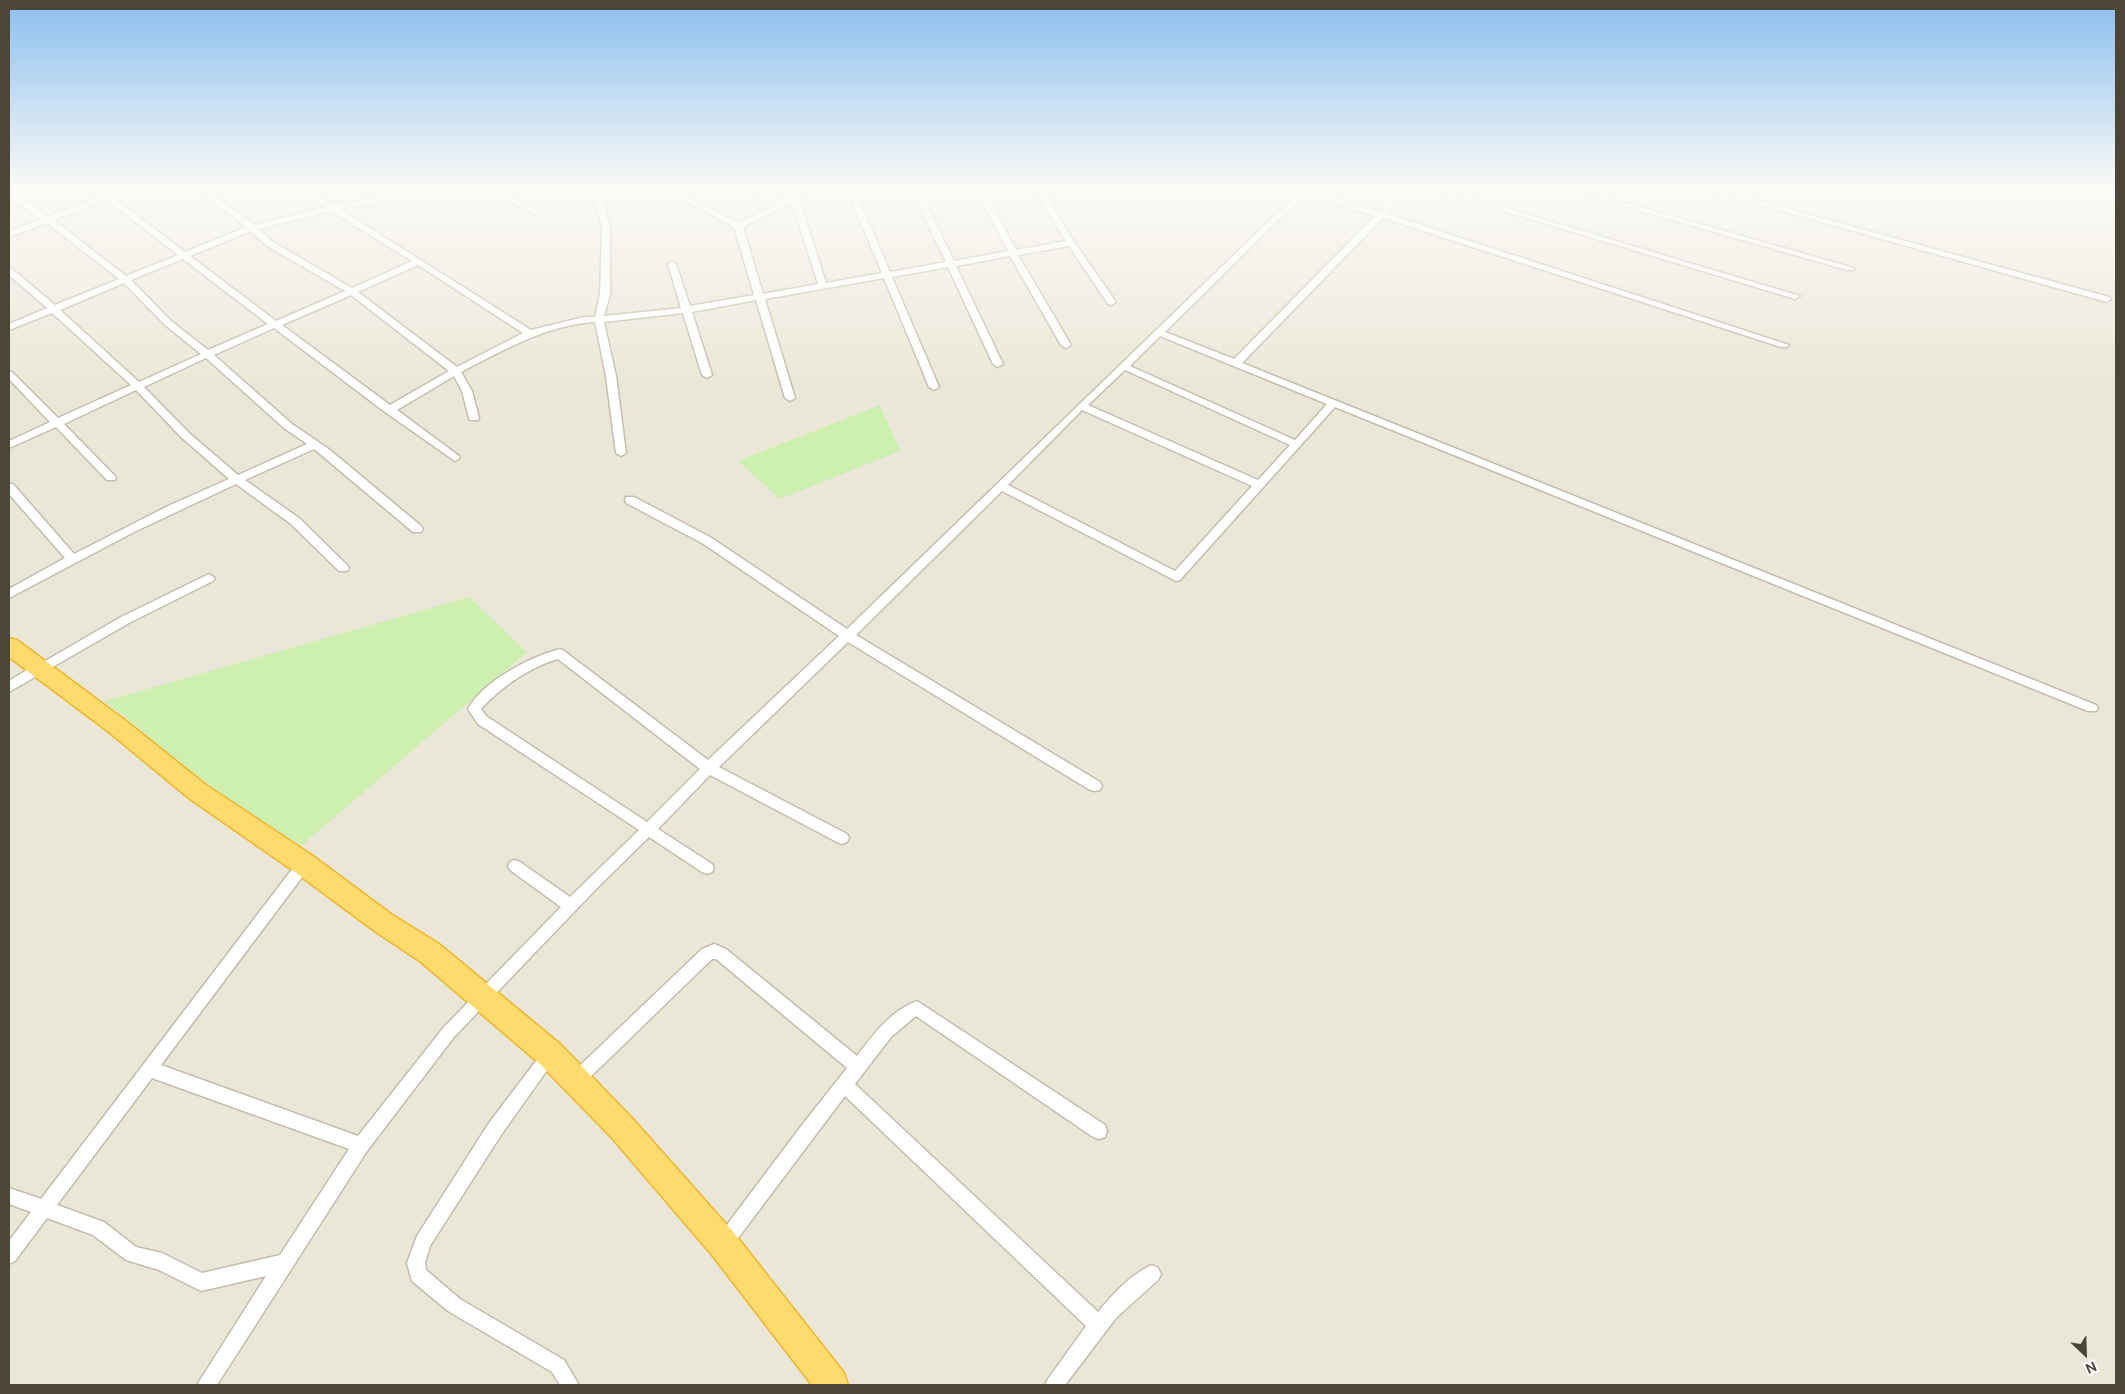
<!DOCTYPE html>
<style>
body{margin:0}
#map{position:relative;width:2125px;height:1394px;overflow:hidden;background:#f7f4eb;font-family:"DM Sans",sans-serif}
canvas{display:block}
.frame{position:absolute;inset:0;border:10px solid #4c4637;pointer-events:none}
.north{position:absolute;left:2060px;top:1329px;width:50px;height:50px;-webkit-text-stroke:4px #fff;paint-order:stroke;rotate:156deg;font-size:14px;font-weight:700;line-height:20px;text-align:center;color:#4c4637}
.north::after{content:'';display:block;margin:auto;width:18px;height:22px;background:#4c4637;clip-path:polygon(50% 0,100% 100%,50% 72%,0 100%)}
</style>
<div id="map">
<canvas width="2125" height="1394"></canvas>
<div class="frame"></div>
<div class="north">N</div>
</div>
<script>
const c = document.querySelector('canvas').getContext('2d');
c.lineJoin = 'round';
function fillPath(path, color) { c.fillStyle = color; c.fill(path, 'evenodd'); }
function strokePath(path, color, width, dash) { c.strokeStyle = color; c.lineWidth = width; c.lineCap = dash ? 'butt' : 'round'; c.setLineDash(dash || []); c.stroke(path); }
const residential = new Path2D(`
 M 9,190 L 2116,190 L 2116,1385 L 9,1385 Z`);
const green = new Path2D(`
 M 880,405 L 900,451 L 780,499 L 738,461 Z
 M 469,597 L 527,652 L 301,846 L 222,794 L 183,765 L 105,701 Z`);
const street = new Path2D(`
 M 94,190 L 103,190 L 109,194 L 121,190 L 131,190 L 130,192 L 114,198 L 185,252 L 246,227 L 199,190 L 208,190 L 254,225 L 326,207 L 298,190 L 307,190 L 334,205 L 424,190 L 440,190 L 436,192 L 340,209 L 531,330 L 584,317 L 595,317 L 600,294 L 602,227 L 592,190 L 600,190 L 610,227 L 610,294 L 604,316 L 681,308 L 668,264 L 672,261 L 676,264 L 690,306 L 754,295 L 734,227 L 663,190 L 672,190 L 738,223 L 776,204 L 750,190 L 760,190 L 783,201 L 802,190 L 811,190 L 799,198 L 826,283 L 882,273 L 847,190 L 855,190 L 890,272 L 946,262 L 912,190 L 920,190 L 954,261 L 1008,251 L 976,190 L 984,190 L 1016,250 L 1066,241 L 1035,190 L 1043,190 L 1075,243 L 1116,302 L 1111,305 L 1108,304 L 1069,246 L 1018,255 L 1071,345 L 1066,348 L 1061,345 L 1010,256 L 956,266 L 1003,364 L 998,367 L 993,364 L 948,267 L 892,277 L 939,387 L 934,390 L 929,387 L 884,278 L 765,299 L 795,398 L 790,401 L 785,398 L 756,300 L 692,312 L 712,375 L 707,378 L 702,375 L 683,313 L 604,322 L 616,376 L 626,453 L 621,456 L 616,453 L 606,376 L 595,322 C 546,325 504,350 461,372 L 472,391 L 479,418 L 478,420 L 470,420 L 469,418 L 462,391 L 454,376 L 397,410 L 459,456 L 460,458 L 455,461 L 385,412 L 274,328 L 214,355 L 292,424 L 330,450 L 421,526 L 423,529 L 421,532 L 413,532 L 314,449 L 245,480 L 299,518 L 347,565 L 349,568 L 347,571 L 339,571 L 291,524 L 236,484 L 134,532 L 9,598 L 9,589 L 65,558 L 9,494 L 9,484 L 13,484 L 74,554 L 168,506 L 229,479 L 181,437 L 136,390 L 64,424 L 115,476 L 116,478 L 115,480 L 107,480 L 56,427 L 9,448 L 9,441 L 50,422 L 9,379 L 9,371 L 12,372 L 58,418 L 131,385 L 52,313 L 9,330 L 9,324 L 47,308 L 9,275 L 9,268 L 12,269 L 55,305 L 119,279 L 47,223 L 9,237 L 9,231 L 41,219 L 9,197 L 9,191 L 49,216 L 102,197 ZM 107,200 L 178,255 L 126,276 L 54,220 ZM 792,202 L 818,284 L 763,294 L 743,227 ZM 331,211 L 412,261 L 352,288 L 273,242 L 258,229 ZM 251,231 L 267,246 L 345,291 L 276,321 L 190,256 ZM 183,259 L 268,324 L 208,350 L 171,321 L 131,280 ZM 418,265 L 523,333 L 457,367 L 358,292 ZM 124,283 L 165,325 L 201,354 L 139,382 L 60,310 ZM 351,295 L 449,371 L 390,405 L 282,325 ZM 206,358 L 284,428 L 307,444 L 238,475 L 189,433 L 144,387 Z
 M 490,190 L 499,190 L 539,212 L 532,214 Z
 M 1301,190 L 1308,190 L 1379,212 L 1401,190 L 1409,190 L 1387,214 L 1789,345 L 1787,347 L 1781,347 L 1383,218 L 1242,363 L 2096,705 L 2098,708 L 2096,711 L 2088,711 L 1335,407 L 1180,580 L 1176,581 L 1002,491 L 856,635 L 1100,782 L 1102,786 L 1100,790 L 1095,791 L 1090,790 L 848,642 L 719,767 L 847,834 L 849,838 L 847,842 L 842,844 L 837,842 L 710,775 L 658,829 L 712,864 L 714,868 L 712,872 L 707,874 L 702,872 L 649,837 L 598,887 L 454,1037 L 367,1151 L 217,1385 L 197,1385 L 266,1276 L 201,1291 L 159,1270 L 126,1260 L 93,1235 L 47,1218 L 15,1261 L 9,1264 L 9,1241 L 31,1212 L 9,1204 L 9,1188 L 41,1199 L 299,860 L 304,858 L 309,860 L 311,864 L 309,868 L 161,1065 L 358,1136 L 444,1027 L 561,907 L 510,870 L 508,866 L 510,862 L 515,860 L 520,862 L 570,897 L 639,830 L 478,724 L 468,709 C 483,681 530,657 560,649 L 564,651 L 708,760 L 839,636 L 702,543 L 626,503 L 625,500 L 626,497 L 634,497 L 710,537 L 847,629 ZM 1305,194 L 1375,216 L 1234,359 L 1165,332 ZM 1160,336 L 1327,404 L 1295,440 L 1130,366 ZM 1125,370 L 1290,445 L 1258,480 L 1088,405 ZM 1082,410 L 1252,486 L 1175,571 L 1008,485 ZM 558,659 L 700,769 L 647,822 L 486,716 L 481,709 C 501,687 530,667 558,659 ZM 152,1078 L 349,1149 L 280,1255 L 202,1273 L 162,1253 L 136,1247 L 104,1222 L 57,1205 Z
 M 1434,190 L 1445,190 L 1800,296 L 1795,299 L 1792,298 Z
 M 1568,190 L 1580,190 L 1854,268 L 1853,270 L 1847,270 Z
 M 1707,190 L 1719,190 L 2109,297 L 2111,299 L 2106,302 L 2103,301 Z
 M 209,574 L 215,578 L 213,581 L 129,623 L 9,692 L 9,681 L 35,665 L 40,664 L 121,617 Z
 M 714,944 L 726,949 L 857,1056 C 874,1034 890,1011 917,1001 L 1105,1125 L 1107,1131 L 1105,1137 L 1099,1139 L 1093,1137 L 916,1016 L 891,1037 L 855,1084 L 1098,1312 C 1112,1295 1131,1274 1152,1265 L 1158,1268 L 1161,1274 L 1158,1280 L 1116,1318 L 1065,1385 L 1045,1385 L 1048,1379 L 1086,1326 L 845,1096 L 729,1250 L 723,1253 L 717,1250 L 714,1244 L 717,1238 L 802,1125 L 847,1068 L 716,959 L 712,959 L 581,1086 L 575,1089 L 569,1086 L 567,1081 L 569,1076 L 702,949 Z
 M 550,1046 L 555,1049 L 558,1054 L 555,1059 L 501,1135 L 430,1246 L 425,1263 L 426,1270 L 460,1299 L 564,1360 L 579,1385 L 560,1385 L 552,1372 L 448,1311 L 412,1281 L 407,1263 L 417,1236 L 489,1123 L 545,1049 Z`);
const highway = new Path2D(`
 M 9,638 L 17,640 L 126,721 L 206,785 L 313,856 L 391,914 L 439,944 L 560,1044 L 632,1118 L 734,1233 L 844,1373 L 848,1385 L 812,1385 L 712,1255 L 612,1138 L 540,1064 L 421,962 L 373,930 L 295,872 L 190,799 L 110,733 L 9,657 Z`);
fillPath(residential, '#ebe7d8');
fillPath(green, '#cdefaf');
strokePath(street, '#c4bdac', 3);
strokePath(highway, '#efb62c', 3);
fillPath(street, '#fff');
fillPath(highway, '#ffda6d');
const sky = c.createLinearGradient(0, 0, 0, 385);
sky.addColorStop(0, '#8bbeef');
sky.addColorStop(0.49, '#fbfaf6');
sky.addColorStop(1, '#fbfaf600');
c.fillStyle = sky;
c.fillRect(0, 0, 2125, 385);
</script>
